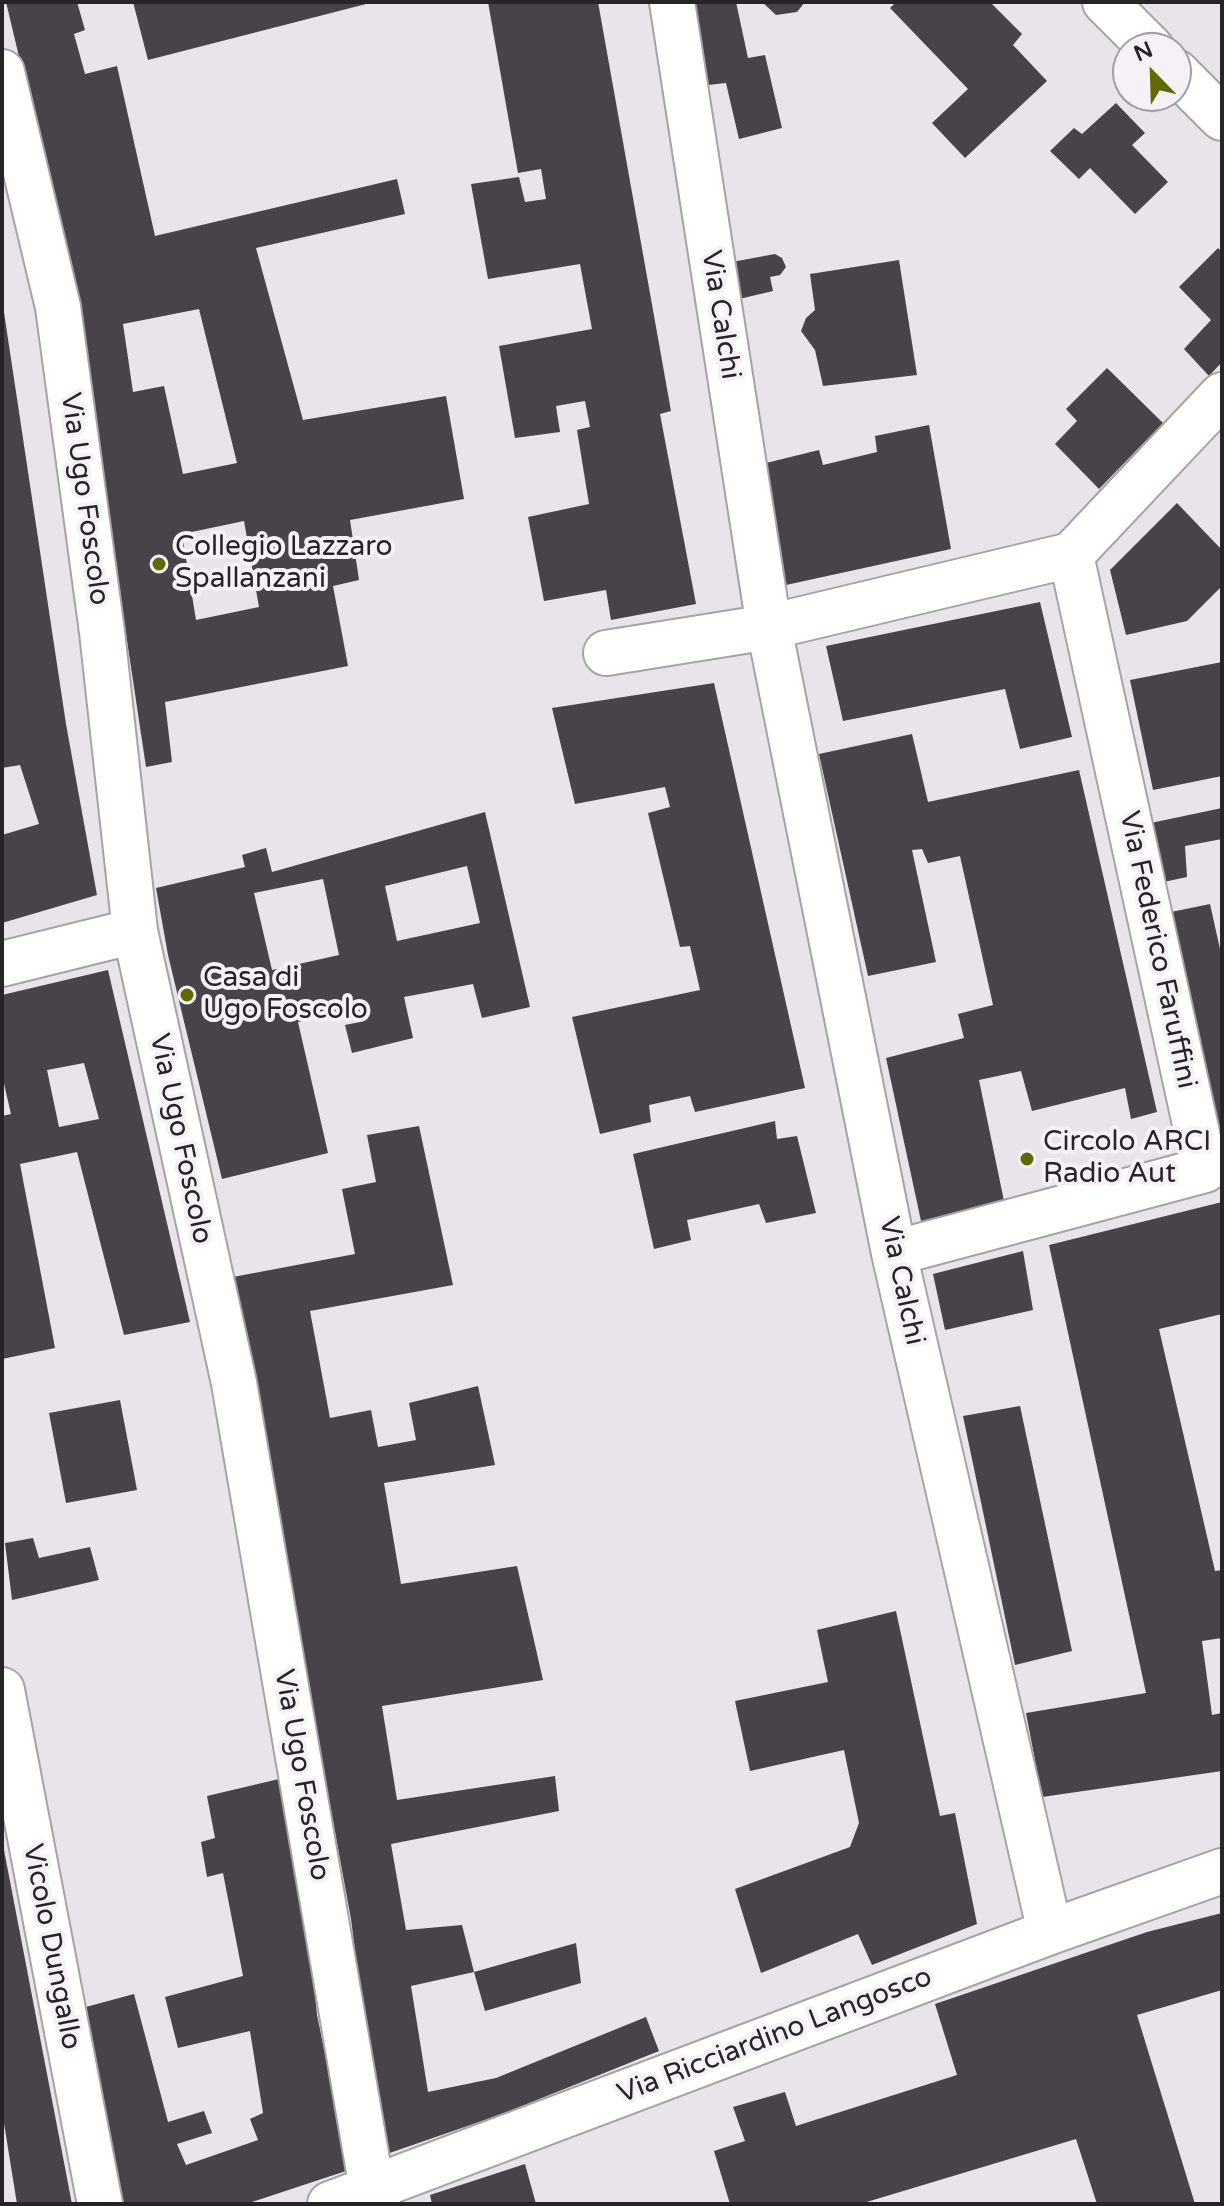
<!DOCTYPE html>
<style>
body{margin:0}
#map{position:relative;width:1224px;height:2206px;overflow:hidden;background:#e9e3ea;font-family:"Varela Round",sans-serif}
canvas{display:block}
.frame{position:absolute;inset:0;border:4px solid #272427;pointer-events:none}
.north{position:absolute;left:1112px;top:32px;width:80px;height:80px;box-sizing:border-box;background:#f6f0f7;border:2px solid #a39ea4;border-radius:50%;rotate:337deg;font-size:22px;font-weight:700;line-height:32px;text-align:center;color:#272427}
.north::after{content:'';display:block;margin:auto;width:28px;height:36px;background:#636807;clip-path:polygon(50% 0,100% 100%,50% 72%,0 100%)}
</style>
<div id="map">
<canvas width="1224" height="2206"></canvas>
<div class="frame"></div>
<div class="north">N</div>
</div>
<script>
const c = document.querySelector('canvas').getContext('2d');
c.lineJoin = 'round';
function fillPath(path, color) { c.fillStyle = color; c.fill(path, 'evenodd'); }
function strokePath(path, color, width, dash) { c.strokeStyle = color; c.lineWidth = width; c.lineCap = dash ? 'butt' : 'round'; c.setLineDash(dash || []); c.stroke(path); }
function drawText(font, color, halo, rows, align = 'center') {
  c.font = font + ' "Varela Round",sans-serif'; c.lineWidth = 8; c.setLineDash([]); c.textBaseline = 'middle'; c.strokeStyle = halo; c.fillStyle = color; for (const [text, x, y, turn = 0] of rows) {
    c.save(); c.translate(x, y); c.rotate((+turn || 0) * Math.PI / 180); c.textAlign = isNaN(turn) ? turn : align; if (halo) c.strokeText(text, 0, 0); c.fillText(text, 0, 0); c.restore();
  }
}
const building = new Path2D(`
 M 6,2 L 77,2 L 85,30 L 74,34 L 85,74 L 117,66 L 155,236 L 397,179 L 405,214 L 256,248 L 303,420 L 446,396 L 464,499 L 350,520 L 359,580 L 333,586 L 348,666 L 165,702 L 172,762 L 146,767 L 111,534 L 41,149 ZM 199,309 L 237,463 L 183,474 L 164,386 L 133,392 L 123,324 ZM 244,521 L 259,607 L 196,620 L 182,534 Z
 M 133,2 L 370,2 L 370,3 L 148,60 Z
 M 488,2 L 598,2 L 671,411 L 660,414 L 696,604 L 611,620 L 606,590 L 544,601 L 528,517 L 589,504 L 577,430 L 590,427 L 585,401 L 556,406 L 560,432 L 515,438 L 499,346 L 592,329 L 580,264 L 488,279 L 471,184 L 519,177 L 525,202 L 546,199 L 541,169 L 518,173 Z
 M 688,2 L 736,2 L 748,58 L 765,55 L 782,128 L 739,139 L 726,83 L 708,85 Z
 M 762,2 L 805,2 L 797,12 L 776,15 Z
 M 896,2 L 990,2 L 1022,34 L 1013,45 L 1047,81 L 965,158 L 932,123 L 968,89 L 890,8 Z
 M 1116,103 L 1145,133 L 1132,145 L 1168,182 L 1135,214 L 1090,168 L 1079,179 L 1050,151 L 1074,128 L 1082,134 Z
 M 1218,248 L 1222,252 L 1222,362 L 1209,376 L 1184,349 L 1211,320 L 1179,287 Z
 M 775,254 L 782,258 L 786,267 L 780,275 L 770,277 L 773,291 L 739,299 L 732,262 Z
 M 899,260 L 917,375 L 823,386 L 815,350 L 801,331 L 806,318 L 815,310 L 810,274 Z
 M 2,299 L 66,724 L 97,895 L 2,923 L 2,835 L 39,824 L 20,765 L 2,768 Z
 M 1107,368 L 1163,423 L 1099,489 L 1055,444 L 1077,421 L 1066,409 Z
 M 929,425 L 951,549 L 786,585 L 766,463 L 819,450 L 823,465 L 877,452 L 875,436 Z
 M 1177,503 L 1222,550 L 1222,586 L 1187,621 L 1126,635 L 1110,570 Z
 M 1040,602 L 1072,737 L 1020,749 L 1005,689 L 843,721 L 826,646 Z
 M 1222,662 L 1222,776 L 1153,790 L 1130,680 Z
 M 714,683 L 805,1088 L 695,1112 L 690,1096 L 649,1105 L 651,1122 L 600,1134 L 572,1017 L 700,990 L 690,946 L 680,947 L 648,813 L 670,807 L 665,787 L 575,804 L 552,708 Z
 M 912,734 L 928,802 L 1079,770 L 1157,1112 L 1131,1119 L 1125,1088 L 1032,1111 L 1021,1071 L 979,1080 L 1004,1201 L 921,1221 L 886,1058 L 964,1038 L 958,1014 L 993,1005 L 960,856 L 928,863 L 922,849 L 912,850 L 936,962 L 868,976 L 819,754 Z
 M 1222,808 L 1222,839 L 1185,846 L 1187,877 L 1159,883 L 1146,824 Z
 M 485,812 L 530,1007 L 482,1018 L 473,984 L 404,997 L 413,1038 L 352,1053 L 345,1025 L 360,1022 L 358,1009 L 298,1022 L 328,1153 L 222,1179 L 168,955 L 156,888 L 245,867 L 242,855 L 266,848 L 272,872 ZM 467,866 L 480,923 L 397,941 L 385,886 ZM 323,879 L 339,955 L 272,970 L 254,893 Z
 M 1210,904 L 1222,958 L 1222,1145 L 1166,913 Z
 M 108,970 L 190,1322 L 124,1335 L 77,1152 L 20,1164 L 55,1348 L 2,1359 L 2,1116 L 11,1114 L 2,1075 L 2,995 ZM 84,1063 L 99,1119 L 59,1127 L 47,1070 Z
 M 775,1121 L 777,1139 L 797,1136 L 816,1213 L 766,1223 L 759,1204 L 687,1220 L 691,1240 L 654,1249 L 633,1154 Z
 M 419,1126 L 453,1285 L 310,1311 L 330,1418 L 371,1410 L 378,1447 L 416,1440 L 409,1403 L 478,1386 L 495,1465 L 384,1483 L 401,1584 L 517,1566 L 543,1680 L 382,1706 L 397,1800 L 555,1776 L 559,1811 L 391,1844 L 406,1930 L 462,1925 L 474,1972 L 411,1986 L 428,2092 L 496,2078 L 646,2017 L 659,2051 L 502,2114 L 381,2156 L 351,1919 L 233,1277 L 355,1254 L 342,1189 L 376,1182 L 367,1135 Z
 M 1222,1202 L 1222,1314 L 1159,1329 L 1215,1571 L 1222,1570 L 1222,1638 L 1202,1641 L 1212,1715 L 1222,1713 L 1222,1771 L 1042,1797 L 1026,1713 L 1146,1693 L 1049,1245 Z
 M 1023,1251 L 1033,1310 L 945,1330 L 933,1274 Z
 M 120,1400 L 137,1490 L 66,1503 L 49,1413 Z
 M 1020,1406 L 1072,1651 L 1015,1665 L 963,1416 Z
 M 33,1538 L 39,1558 L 90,1547 L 99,1580 L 12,1600 L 5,1543 Z
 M 896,1611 L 940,1816 L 955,1813 L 977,1924 L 872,1965 L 858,1934 L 761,1973 L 735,1889 L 850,1847 L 859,1823 L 844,1750 L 750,1771 L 735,1701 L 828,1682 L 817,1630 Z
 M 279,1779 L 307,1915 L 317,2015 L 349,2170 L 246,2204 L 116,2204 L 71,2011 L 134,1994 L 168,2122 L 204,2111 L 212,2133 L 177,2144 L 186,2165 L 258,2140 L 250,2119 L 263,2113 L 250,2031 L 178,2048 L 165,1997 L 243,1976 L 223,1873 L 207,1877 L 201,1842 L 215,1838 L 207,1796 Z
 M 2,1850 L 4,1850 L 72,2204 L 17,2204 L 2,2111 Z
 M 1222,1913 L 1222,1990 L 1137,2015 L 1195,2204 L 1097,2204 L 1076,2139 L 860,2204 L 730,2204 L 714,2151 L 745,2141 L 733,2107 L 785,2092 L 796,2126 L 957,2075 L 935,2004 L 1147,1932 Z
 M 576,1943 L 581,1983 L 485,2011 L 474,1972 Z
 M 525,2164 L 536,2204 L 432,2204 L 430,2195 Z`);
const street = new Path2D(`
 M 672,2 L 769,627 L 894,1253 L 1050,1932
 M 2,72 L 58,307 L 102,632 L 135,931 L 234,1383 L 372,2189 L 378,2204
 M 606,653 L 769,627 L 1071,555 L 1222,395
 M 2,964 L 135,931
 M 894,1253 L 1205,1170 L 1071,555
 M 2,1690 L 100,2204
 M 330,2204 L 1050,1932 L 1222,1871`);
const secondary = new Path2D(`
 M 1105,2 L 1151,48
 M 1176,72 L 1222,118`);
const markers = [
 [159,564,8,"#636807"],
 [187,995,8,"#636807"],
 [1027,1159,8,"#636807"]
];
const streetNames = [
 ["Via Calchi",720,315,81],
 ["Via Ugo Foscolo",84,499,82],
 ["Via Federico Faruffini",1157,950,78],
 ["Via Ugo Foscolo",180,1139,78],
 ["Via Calchi",901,1281,78],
 ["Via Ugo Foscolo",301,1775,80],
 ["Vicolo Dungallo",51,1947,79],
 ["Via Ricciardino Langosco",775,2036,-21]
];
const poiNames = [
 ["Collegio Lazzaro",175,548],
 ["Spallanzani",175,580],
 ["Casa di",203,979],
 ["Ugo Foscolo",203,1011],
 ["Circolo ARCI",1043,1143],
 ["Radio Aut",1043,1175]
];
fillPath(building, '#484348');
strokePath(street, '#a8a2a8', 48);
strokePath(secondary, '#a8a2a8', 48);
strokePath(street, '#fff', 44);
strokePath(secondary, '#fff', 44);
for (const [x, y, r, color] of markers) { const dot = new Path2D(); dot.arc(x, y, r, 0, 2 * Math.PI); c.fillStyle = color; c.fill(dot); strokePath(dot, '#f6f0f7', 3); }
drawText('28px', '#272427', '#f6f0f7', streetNames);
drawText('28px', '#272427', '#f6f0f7', poiNames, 'left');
</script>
